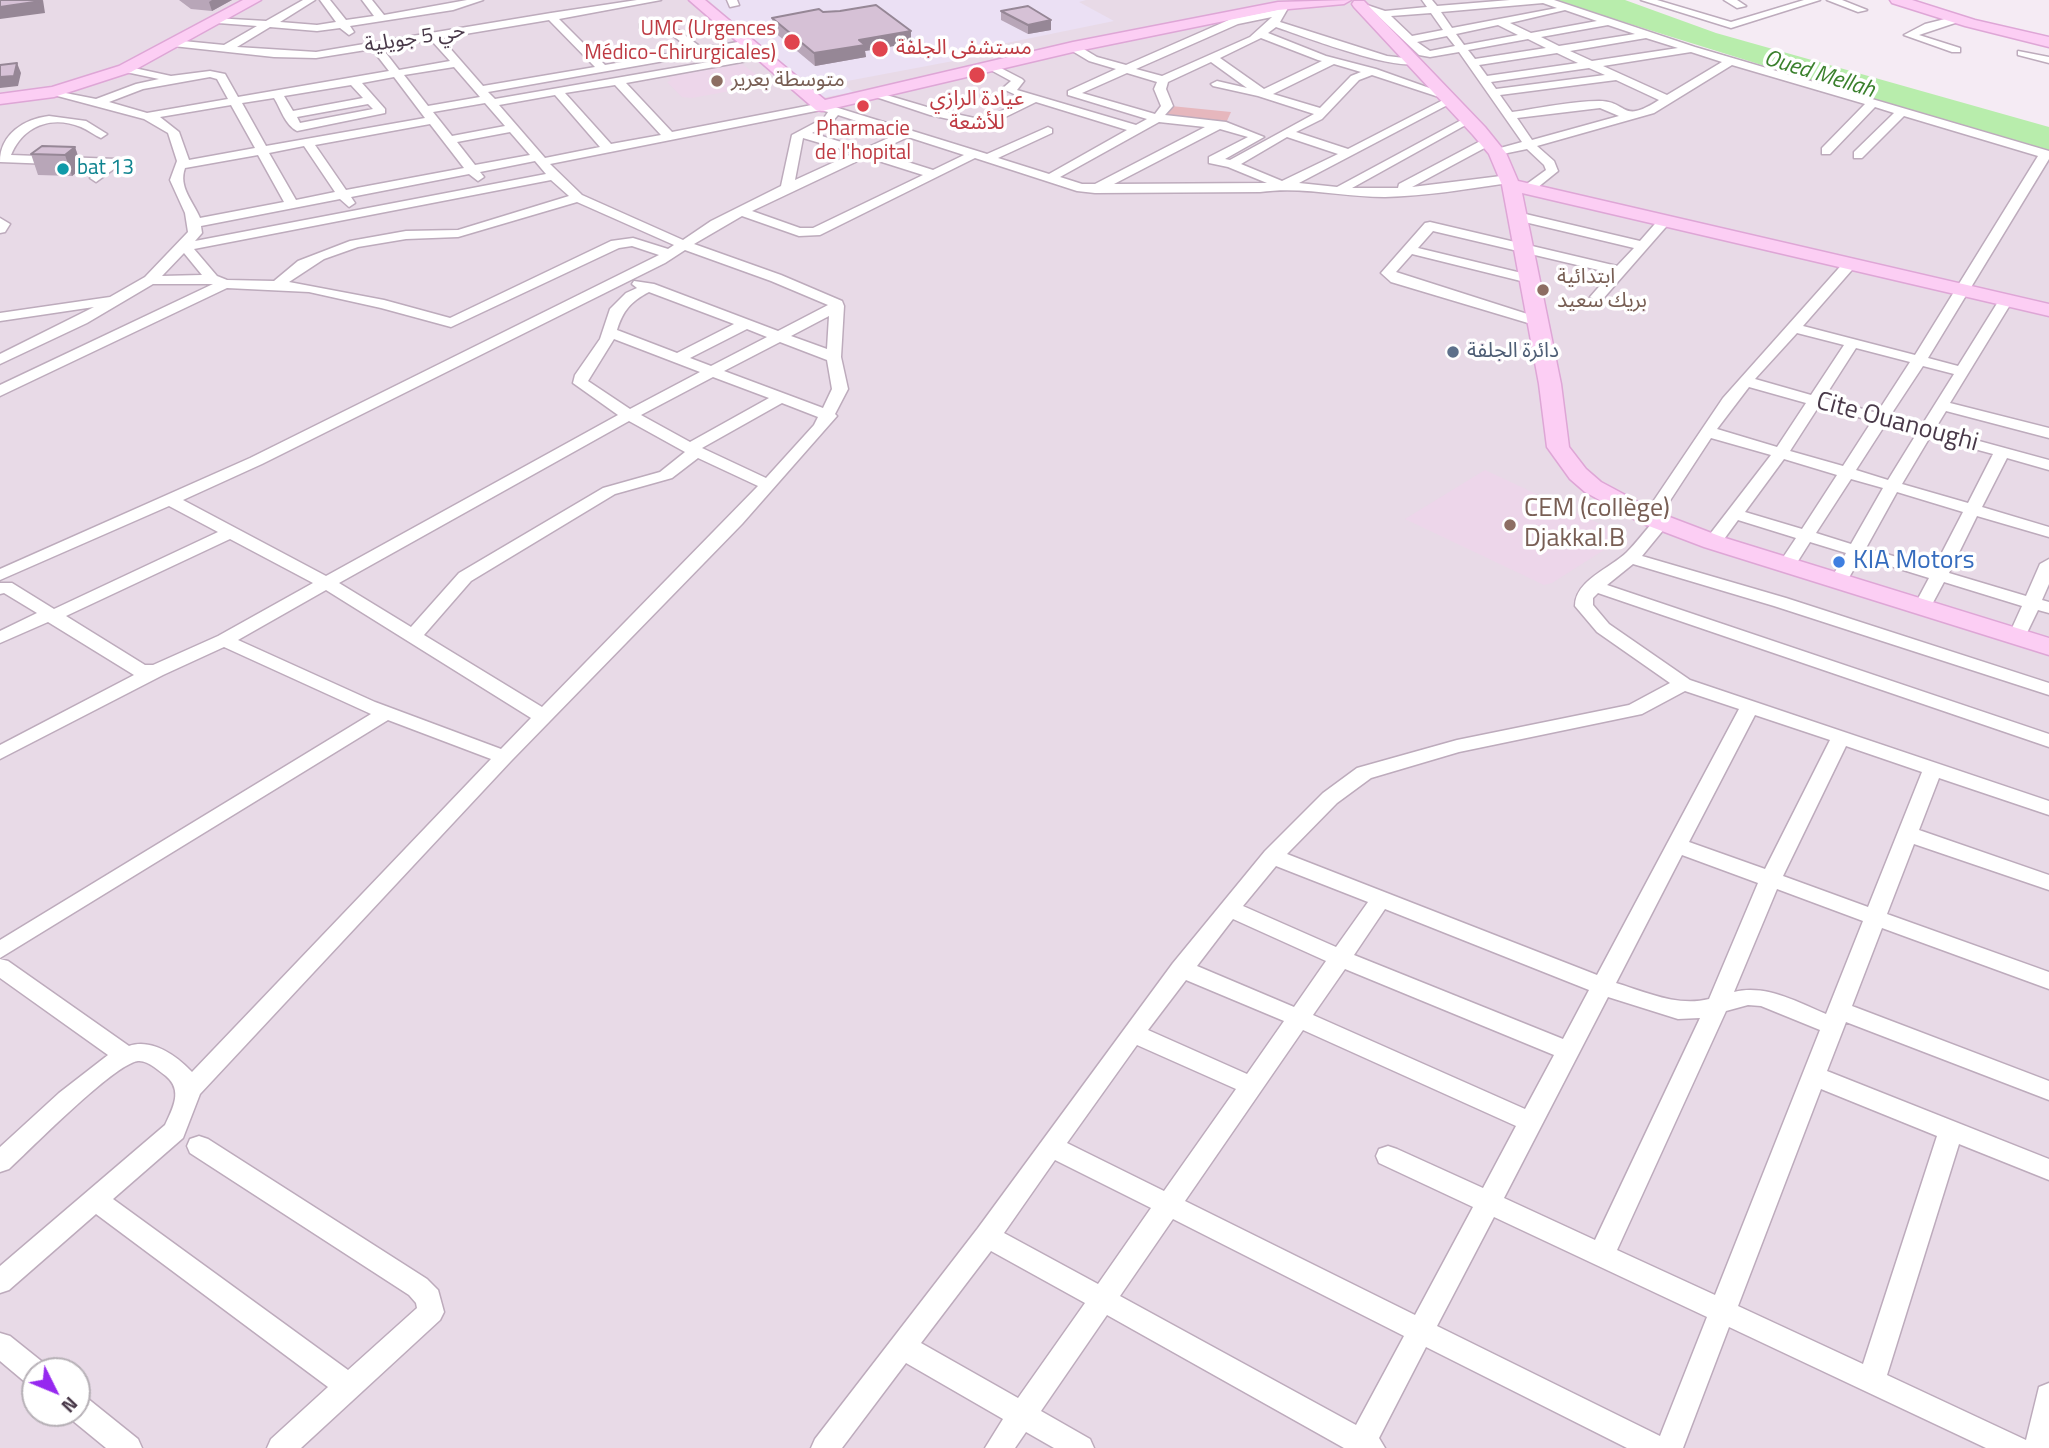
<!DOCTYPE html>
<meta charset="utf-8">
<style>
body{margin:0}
#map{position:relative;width:2049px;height:1448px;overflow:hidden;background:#f5ebf4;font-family:"Titillium Web",sans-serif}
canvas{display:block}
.north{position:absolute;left:21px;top:1357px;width:70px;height:70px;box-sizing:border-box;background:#fff;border:2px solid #b6b0b6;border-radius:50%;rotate:133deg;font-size:19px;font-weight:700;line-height:28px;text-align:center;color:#493949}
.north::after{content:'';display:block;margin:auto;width:24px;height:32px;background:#9628ef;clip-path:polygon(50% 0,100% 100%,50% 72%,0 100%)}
</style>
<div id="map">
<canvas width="2049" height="1448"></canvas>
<div class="north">N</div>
</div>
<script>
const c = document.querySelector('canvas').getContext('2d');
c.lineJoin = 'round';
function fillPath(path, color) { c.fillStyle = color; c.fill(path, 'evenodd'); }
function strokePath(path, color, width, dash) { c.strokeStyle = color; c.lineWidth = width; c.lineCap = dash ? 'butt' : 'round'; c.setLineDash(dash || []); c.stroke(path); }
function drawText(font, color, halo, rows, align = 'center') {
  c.font = font + ' "Titillium Web","Noto Sans Arabic",sans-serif'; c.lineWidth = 7; c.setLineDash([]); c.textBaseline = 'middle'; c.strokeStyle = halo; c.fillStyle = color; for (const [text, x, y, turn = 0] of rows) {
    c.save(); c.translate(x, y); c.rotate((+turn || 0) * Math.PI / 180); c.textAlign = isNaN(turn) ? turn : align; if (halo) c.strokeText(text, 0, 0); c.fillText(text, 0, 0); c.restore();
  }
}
const residential = new Path2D(`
 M 0,0 L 1546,0 L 1874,102 L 2049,153 L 2049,1448 L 0,1448 ZM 35,1371 L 77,1371 L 77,1413 L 35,1413 Z`);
const education = new Path2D(`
 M 742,64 L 769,84 L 692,98 L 682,97 L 667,82 L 671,80 L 667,77 Z
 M 1485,470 L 1615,531 L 1618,541 L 1552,583 L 1544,585 L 1405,519 Z`);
const medical = new Path2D(`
 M 708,0 L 1086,0 L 1079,2 L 1114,21 L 992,46 L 1001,52 L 842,82 L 853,92 L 821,98 Z`);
const green = new Path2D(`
 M 1171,106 L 1231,112 L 1226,123 L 1164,117 Z`);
const water = new Path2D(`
 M 1553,0 L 1625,0 L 1716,33 L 2049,127 L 2049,151 L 1874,100 Z`);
const street = new Path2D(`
 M 303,0 L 315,0 L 280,22 L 317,25 L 336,22 L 320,0 L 330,0 L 346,20 L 374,16 L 362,0 L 372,0 L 384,15 L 467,0 L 483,0 L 453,10 L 350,26 L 354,32 L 349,35 L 340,28 L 317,31 L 270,27 L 237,47 L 316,52 L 551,13 L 637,0 L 661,0 L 559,19 L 605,65 L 691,50 L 671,34 L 640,28 L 640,24 L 644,23 L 678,30 L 702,48 L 744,41 L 749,44 L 744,47 L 488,92 L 495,99 L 760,53 L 765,56 L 764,58 L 626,83 L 672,132 L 822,103 L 987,154 L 1048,127 L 1052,129 L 1052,133 L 998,158 L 1049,174 L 1127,130 L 1036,102 L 985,127 L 930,115 L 867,94 L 873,91 L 937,110 L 984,120 L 1025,99 L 1005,90 L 1003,88 L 1011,81 L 987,68 L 987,64 L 991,63 L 1022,79 L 1024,81 L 1017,90 L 1136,125 L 1147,119 L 1068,95 L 1068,91 L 1116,69 L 1089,61 L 1069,49 L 1069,45 L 1077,45 L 1097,57 L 1126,65 L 1231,19 L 1276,10 L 1283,5 L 1288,8 L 1280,22 L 1387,56 L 1413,59 L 1418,62 C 1402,74 1299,35 1276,27 L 1268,33 L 1326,56 L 1376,69 L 1449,95 L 1439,97 L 1372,75 L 1359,80 L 1322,119 L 1296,132 L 1348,149 L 1445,99 L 1455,101 L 1299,183 L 1337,187 L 1467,117 L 1473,120 L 1471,122 L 1352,188 L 1398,188 L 1399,184 L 1488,137 L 1492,138 L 1492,144 L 1412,187 L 1509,175 L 1515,179 L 1509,183 C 1468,189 1426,196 1385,197 C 1343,197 1302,186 1260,192 L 1095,193 L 1077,191 L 975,158 L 820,235 L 799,236 L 742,216 L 694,244 L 781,275 L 842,301 L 844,306 L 841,357 L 848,389 L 835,414 L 837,416 L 742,524 L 511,761 L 200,1094 L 183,1138 L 113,1199 L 348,1370 L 417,1308 L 416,1303 L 409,1295 L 190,1153 L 187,1146 L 190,1139 L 199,1136 L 208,1139 L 427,1279 L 438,1290 L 444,1312 L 440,1320 L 301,1448 L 267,1448 L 271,1439 L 328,1387 L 96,1214 L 9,1290 L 0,1293 L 0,1266 L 165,1125 C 173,1108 183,1090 166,1076 C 159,1071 148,1060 138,1061 C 114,1064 31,1149 9,1169 L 0,1172 L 0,1147 L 59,1093 L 108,1055 L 0,978 L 0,959 L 8,961 L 129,1046 C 152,1038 177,1056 192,1072 L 491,759 L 388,720 L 0,958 L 0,940 L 371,714 L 224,647 L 163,675 L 0,759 L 0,745 L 134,675 L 48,622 L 0,643 L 0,631 L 37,613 L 4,593 L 0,594 L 0,583 L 12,583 L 54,609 L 218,532 L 169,506 L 0,580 L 0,569 L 250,458 L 659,255 L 632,246 L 619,248 L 451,327 L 381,308 L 309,292 L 227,288 L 0,396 L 0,385 L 213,284 L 153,284 L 87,323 L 0,364 L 0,354 L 94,307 L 0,321 L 0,313 L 110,297 L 145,277 L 188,232 L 185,213 L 170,180 L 177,161 L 168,133 L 144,119 L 50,94 L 50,90 L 96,99 L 136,84 L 159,79 L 121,71 L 121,67 L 125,66 L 171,76 L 210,71 L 225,74 L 238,97 L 389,71 L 372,49 L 316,58 L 274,57 L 173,46 L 168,43 L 173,40 L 224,45 L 257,26 L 218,23 L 214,22 L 214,18 L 266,21 ZM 1272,17 L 1250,37 L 1162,76 L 1136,69 L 1238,24 ZM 549,20 L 595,67 L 483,86 L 441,38 ZM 1261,38 L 1318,60 L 1322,61 L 1264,89 L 1220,58 ZM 431,40 L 450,61 L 399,70 L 382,48 ZM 1211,62 L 1247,88 L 1217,81 L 1211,84 L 1213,86 L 1258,96 L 1314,114 L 1230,160 L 1225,159 L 1264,137 L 1226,122 L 1165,115 L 1173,106 L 1166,89 L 1168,82 ZM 1334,64 L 1361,72 L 1351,76 L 1320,108 L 1273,94 ZM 454,67 L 480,97 L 428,106 L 404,75 ZM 1127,73 L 1157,82 L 1154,89 L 1161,106 L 1155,114 L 1082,93 ZM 210,77 L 217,79 L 228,99 L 147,113 L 109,102 L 143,89 ZM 394,77 L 425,118 L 266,146 L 242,103 L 274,98 C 281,109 285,125 297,131 L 385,113 L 385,109 L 362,83 ZM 351,85 L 363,98 L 293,111 L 284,96 ZM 615,85 L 661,135 L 611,144 L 565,93 ZM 555,95 L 600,147 L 545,158 L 499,105 ZM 485,103 L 505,126 L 452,136 L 433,112 ZM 368,104 L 373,109 L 300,123 L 297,117 ZM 231,105 L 255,148 L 189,160 L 179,132 L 160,117 ZM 821,110 L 828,112 L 824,118 L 792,135 L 781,186 L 711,221 L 683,240 L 582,195 L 550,164 ZM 838,115 L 897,134 L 864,149 L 812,133 L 832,122 ZM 1159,122 L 1205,127 L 1095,184 L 1082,184 L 1060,177 ZM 430,124 L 464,168 L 346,190 L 315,145 ZM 1220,129 L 1248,137 L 1209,157 L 1209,163 L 1228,167 L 1267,183 L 1114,184 ZM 510,132 L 530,155 L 475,165 L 457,142 ZM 908,137 L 964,155 L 933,170 L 876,152 ZM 1287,137 L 1338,154 L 1282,181 L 1241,164 ZM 803,138 L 854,153 L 795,180 ZM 304,146 L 335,192 L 296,200 L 269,153 ZM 258,155 L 284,202 L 200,218 C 193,201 178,187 185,168 ZM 866,157 L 923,175 L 813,228 L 800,228 L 752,211 ZM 535,161 L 546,174 L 195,241 L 202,233 L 201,226 L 340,199 L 349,207 L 355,203 L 351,197 L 469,174 L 478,181 L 484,177 L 480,172 ZM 551,180 L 569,196 L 458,230 L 406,231 L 350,241 L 298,261 L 274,281 L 227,280 L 217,276 L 194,249 ZM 577,202 L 674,245 L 668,249 L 633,238 L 611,241 L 450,318 L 384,300 L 289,282 L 324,259 L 358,247 L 406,239 L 458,237 ZM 685,250 L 771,281 L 828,305 L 778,331 L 654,284 L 634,281 L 632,284 L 637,288 L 626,293 L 610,309 L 600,339 L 575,375 L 573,383 L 618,415 L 326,576 L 183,500 L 262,464 L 665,263 ZM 184,253 L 202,275 L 162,276 ZM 649,292 L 734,324 L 677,353 L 617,330 C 623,311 630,302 649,292 ZM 829,316 L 827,349 L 791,336 ZM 747,329 L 767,337 L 711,366 L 690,358 ZM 614,339 L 700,372 L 630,409 L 588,381 ZM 780,342 L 827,360 L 832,389 L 823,408 L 724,371 ZM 713,377 L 769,398 L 690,442 L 641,415 ZM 782,403 L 818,417 L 814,425 L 766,478 L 702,448 ZM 629,421 L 685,452 L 660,472 L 603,488 L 459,573 L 411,627 L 339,583 ZM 698,458 L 758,486 L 542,707 L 424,635 L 471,581 L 615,494 L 672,478 ZM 230,539 L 313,583 L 218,636 L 153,665 L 145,665 L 66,616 ZM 326,590 L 531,718 L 501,749 L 375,702 L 238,640 Z
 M 727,0 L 737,0 L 739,5 L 730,7 Z
 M 1422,0 L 1432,0 L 1437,6 L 1510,0 L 1554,0 L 1695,47 L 2049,151 L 2049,159 L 1928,358 L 1958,366 L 2001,297 L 2011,297 L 2013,300 L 1950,403 L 2049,428 L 2049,438 L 1946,411 L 1935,429 L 2049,460 L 2049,470 L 2007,458 L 1982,507 L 2049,527 L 2049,537 L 1977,516 L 1949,573 L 2026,596 L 2040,564 L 2049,559 L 2049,584 L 2042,600 L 2049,602 L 2049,613 L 2038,610 L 2023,641 L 2011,641 L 2008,637 L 2022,606 L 1944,582 L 1928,612 L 1916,612 L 1913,608 L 1929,578 L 1861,557 L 1844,586 L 1832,586 L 1829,582 L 1846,553 L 1810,542 L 1793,569 L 1781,569 L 1778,565 L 1796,538 L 1738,520 L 1719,546 L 1707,546 L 1705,542 L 1707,538 L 1771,455 L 1711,438 L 1658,519 L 1667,519 L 1669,523 L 1642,556 L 1786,598 L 2049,683 L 2049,695 L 1774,606 L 1633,564 L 1607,585 L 2049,734 L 2049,747 L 1598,593 L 1593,598 L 1593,605 L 1609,624 L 1690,680 L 2049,801 L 2049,815 L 1939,778 L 1919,830 L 2049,875 L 2049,890 L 1914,844 L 1887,914 L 2049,972 L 2049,989 L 1882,928 L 1852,1006 L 2049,1081 L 2049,1100 L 1846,1022 L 1827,1071 L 2049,1159 L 2049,1180 L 1959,1144 L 1887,1375 L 2026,1440 L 2039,1387 L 2049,1383 L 2049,1448 L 1986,1448 L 1729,1327 L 1683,1448 L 1627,1448 L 1426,1347 L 1379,1438 L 1385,1448 L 1344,1448 L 1107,1315 L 1041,1411 L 1090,1439 L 1094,1448 L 1054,1448 L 1026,1432 L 1015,1448 L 985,1448 L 1003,1419 L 906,1363 L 842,1448 L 811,1448 L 815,1439 L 978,1228 L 1173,963 L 1265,851 L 1323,793 L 1357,768 L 1457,740 L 1629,705 L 1670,683 L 1597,632 L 1575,606 C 1575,580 1611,568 1627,552 C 1636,543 1644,532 1653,522 L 1644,522 L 1642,518 L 1723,398 L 1846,260 L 1856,260 L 1858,263 L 1803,326 L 1915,355 L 2038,156 L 1904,116 L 1862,158 L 1854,158 L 1854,152 L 1894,113 L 1875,107 L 1830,154 L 1822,154 L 1822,148 L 1865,104 L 1732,65 L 1654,113 L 1537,146 L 1554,161 L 1558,171 L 1532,192 L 1524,192 L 1524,186 L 1546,170 L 1544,165 L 1527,149 L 1493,156 L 1493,150 L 1522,142 L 1459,52 L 1430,57 L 1419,55 L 1375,13 L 1356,6 L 1361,3 L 1385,11 L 1427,7 ZM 1543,3 L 1557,8 L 1452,28 L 1441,12 ZM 1565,10 L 1597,21 L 1531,33 L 1510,23 ZM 1431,13 L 1443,30 L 1412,36 L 1391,16 ZM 1498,25 L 1518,35 L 1464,45 L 1456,34 ZM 1608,25 L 1635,34 L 1559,46 L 1541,37 ZM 1447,36 L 1455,46 L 1430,51 L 1417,42 ZM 1646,38 L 1678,48 L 1592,61 L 1570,51 ZM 1528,39 L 1546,48 L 1475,59 L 1468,50 ZM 1691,52 L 1722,62 L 1667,95 L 1603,66 ZM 1557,53 L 1578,63 L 1487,76 L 1479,65 ZM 1589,68 L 1605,75 L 1496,89 L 1491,82 ZM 1616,80 L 1659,100 C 1620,125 1629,101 1599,101 C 1571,101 1541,108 1512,112 L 1500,95 ZM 1600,108 L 1619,116 L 1532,140 L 1517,118 ZM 1797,333 L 1844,345 L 1811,395 L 1755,379 ZM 1856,348 L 1910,362 L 1877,413 L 1824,398 ZM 1923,366 L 1954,374 L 1922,425 L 1890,416 ZM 1749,387 L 1806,403 L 1777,447 L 1717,429 ZM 1819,406 L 1872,421 L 1843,466 L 1790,451 ZM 1885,425 L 1917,433 L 1888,480 L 1856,470 ZM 1930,437 L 1993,454 L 1968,503 L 1902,484 ZM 1784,459 L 1837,475 L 1802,529 L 1745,512 ZM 1851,479 L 1883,488 L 1851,544 L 1816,533 ZM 1897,492 L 1963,512 L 1934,568 L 1866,548 ZM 1685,691 L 1739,709 L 1597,975 L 1287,854 L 1337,803 L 1371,778 L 1459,752 L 1642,714 ZM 1755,715 L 1830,740 L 1765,869 L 1689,842 ZM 1846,746 L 1922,772 L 1868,907 L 1783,876 ZM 1682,855 L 1758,883 L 1709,999 C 1677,1007 1646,992 1616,983 ZM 1276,866 L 1368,902 L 1336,947 L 1243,906 ZM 1777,889 L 1863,921 L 1826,1014 C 1797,1002 1766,984 1734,992 ZM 1385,909 L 1589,990 L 1563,1039 L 1354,955 ZM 1233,919 L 1326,961 L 1294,1007 L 1197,966 ZM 1345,969 L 1554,1055 L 1525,1109 L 1313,1015 ZM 1186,980 L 1284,1021 L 1247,1074 L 1148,1030 ZM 1608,997 L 1678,1019 L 1700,1018 L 1595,1240 L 1504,1198 ZM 1748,1005 L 1761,1006 L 1820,1030 L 1715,1295 L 1617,1250 L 1726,1011 ZM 1303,1030 L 1516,1126 L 1483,1188 L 1397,1149 L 1388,1146 L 1379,1149 L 1376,1156 L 1379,1163 L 1473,1207 L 1415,1315 L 1185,1201 ZM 1137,1045 L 1236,1089 L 1164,1191 L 1067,1143 ZM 1821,1089 L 1937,1136 L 1863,1364 L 1738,1306 ZM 1055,1160 L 1151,1208 L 1098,1284 L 1004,1233 ZM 1494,1217 L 1707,1317 L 1660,1436 L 1437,1326 ZM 1173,1219 L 1404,1336 L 1356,1425 L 1120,1296 ZM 991,1251 L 1085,1303 L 1018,1398 L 921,1343 Z
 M 1641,0 L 1657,0 L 1731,22 L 1804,0 L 1820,0 L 1731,28 Z
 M 1724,0 L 1737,0 L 1746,6 L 1737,8 Z
 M 1827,0 L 1842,0 L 1867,10 L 1858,12 Z
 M 1957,16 L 1962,19 L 1961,21 L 1919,35 L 1960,48 L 1960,52 L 1952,52 L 1904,35 L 1925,24 Z
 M 2018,51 L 2049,57 L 2049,63 L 2018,55 Z
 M 49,116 L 86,121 L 107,134 L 101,138 C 94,135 88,130 81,127 C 51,115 23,126 11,155 L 116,159 L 122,163 L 96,182 L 90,178 L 104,166 L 0,162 C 0,134 24,119 49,116 Z
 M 1517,212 L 1640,241 L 1661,217 L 1671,217 L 1672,220 L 1602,300 L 1597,301 L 1590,297 L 1611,273 L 1433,231 L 1418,248 L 1534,276 L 1536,279 L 1529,283 L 1412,254 L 1396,272 L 1543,319 L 1543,325 L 1538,326 L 1391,282 L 1381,273 L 1425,223 L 1430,222 L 1617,266 L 1634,248 L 1512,219 L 1512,213 Z
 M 0,218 L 10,224 L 5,232 L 0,233 Z
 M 0,1333 L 10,1336 L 45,1364 L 48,1371 L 35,1371 L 35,1385 L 25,1382 L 0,1361 Z
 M 77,1394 L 87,1398 L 138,1439 L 142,1448 L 106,1448 L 67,1416 L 66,1413 L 77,1413 Z`);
const secondary = new Path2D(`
 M 243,0 L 261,0 L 131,72 L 54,97 L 0,104 L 0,94 L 52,87 L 119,66 Z
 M 689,0 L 705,0 L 825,100 L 1073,42 L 1278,2 L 1351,0 L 1344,4 L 1278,10 L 1073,52 L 822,111 L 816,110 Z
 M 1890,0 L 1912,0 L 1975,20 L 2049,37 L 2049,47 L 1965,26 L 1892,3 Z
 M 1354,1 L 1364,1 L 1485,127 L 1506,153 L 1518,181 L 2049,304 L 2049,316 L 1522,193 L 1561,384 L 1569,447 L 1586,469 L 1601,482 L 1659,513 L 1722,537 L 2049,638 L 2049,655 L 1704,547 L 1641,523 L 1585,492 L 1570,479 L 1547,447 L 1539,384 L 1502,185 L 1489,154 L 1473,135 L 1354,7 L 1352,4 Z`);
const wall = new Path2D(`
 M 179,0 L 232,0 L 212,11 L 191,9 Z
 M 1001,11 L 1051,20 L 1051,30 L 1028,34 L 1001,20 Z
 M 772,18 L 911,31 L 911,43 L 865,51 L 866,57 L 815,66 L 773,31 Z
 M 75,147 L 82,168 L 72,176 L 38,175 L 31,154 Z`);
const shadedWall = new Path2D(`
 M 43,0 L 45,13 L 0,19 L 0,7 Z
 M 212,0 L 232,0 L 212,11 L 209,2 Z
 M 1051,20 L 1051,30 L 1028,34 L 1028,25 Z
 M 911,31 L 911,43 L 865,51 L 866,57 L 815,66 L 814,53 L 859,40 Z
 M 17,63 L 21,73 L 18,86 L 0,88 L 0,77 Z
 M 75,147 L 82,168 L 72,176 L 65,155 Z`);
const building = new Path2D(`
 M 0,0 L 41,0 L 41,1 L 0,7 Z
 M 876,5 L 911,31 L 859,40 L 865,45 L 814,53 L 772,18 L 819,9 L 823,12 L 840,11 Z
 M 1028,6 L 1051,20 L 1028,25 L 1001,11 Z
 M 17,63 L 14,76 L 0,77 L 0,65 Z
 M 42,146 L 75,147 L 65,155 L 31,154 Z`);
const markers = [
 [792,42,9,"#e0444e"],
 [880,49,9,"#e0444e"],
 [977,75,9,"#e0444e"],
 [717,81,7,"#8d6e63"],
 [863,106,7,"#e0444e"],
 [63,169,7,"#0f9aa8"],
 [1543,290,7,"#8d6e63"],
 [1453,352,7,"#5c6f8a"],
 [1510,525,7,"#8d6e63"],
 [1839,562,7,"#3f7fe0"]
];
const farHealthnames = [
 ["UMC (Urgences",776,30,"right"],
 ["Médico-Chirurgicales)",776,54,"right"],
 ["مستشفى الجلفة",896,49,"left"],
 ["عيادة الرازي",977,100],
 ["للأشعة",977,124],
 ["Pharmacie",863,130],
 ["de l'hopital",863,154]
];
const farStreetnames = [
 ["حي 5 جويلية",415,39,-9]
];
const farEducationnames = [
 ["متوسطة بعرير",731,81],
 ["ابتدائية",1557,278],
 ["بريك سعيد",1557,302]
];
const farCulturenames = [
 ["bat 13",77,169]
];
const farServicenames = [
 ["دائرة الجلفة",1467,352]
];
const farWaternames = [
 ["Oued Mellah",1819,75,17]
];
const streetNames = [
 ["Cite Ouanoughi",1897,423,15]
];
const educationNames = [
 ["CEM (collège)",1524,510],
 ["Djakkal.B",1524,540]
];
const shopNames = [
 ["KIA Motors",1853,562]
];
fillPath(residential, '#e8dae7');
fillPath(education, '#edd6ea');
fillPath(medical, '#ebe0f4');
fillPath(green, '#e6b7bd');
fillPath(water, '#b8edac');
strokePath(street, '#bdabbc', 3);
strokePath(secondary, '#dea6d6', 3);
fillPath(street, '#fff');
fillPath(secondary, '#fccef4');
fillPath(wall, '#b8a6b8');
fillPath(shadedWall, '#968796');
fillPath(building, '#d6c1d6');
strokePath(building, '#968796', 2);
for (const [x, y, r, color] of markers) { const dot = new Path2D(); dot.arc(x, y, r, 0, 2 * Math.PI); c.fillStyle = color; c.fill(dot); strokePath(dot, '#fff', 2.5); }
drawText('21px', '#be3a42', '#fff', farHealthnames);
drawText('21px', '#493949', '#fff', farStreetnames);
drawText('21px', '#785e54', '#fff', farEducationnames, 'left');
drawText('21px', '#0d838f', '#fff', farCulturenames, 'left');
drawText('21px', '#4e5e75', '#fff', farServicenames, 'left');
drawText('italic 23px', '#3a802c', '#fff', farWaternames);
drawText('26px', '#493949', '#fff', streetNames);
drawText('26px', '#785e54', '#fff', educationNames, 'left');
drawText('26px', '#366cbe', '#fff', shopNames, 'left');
</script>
